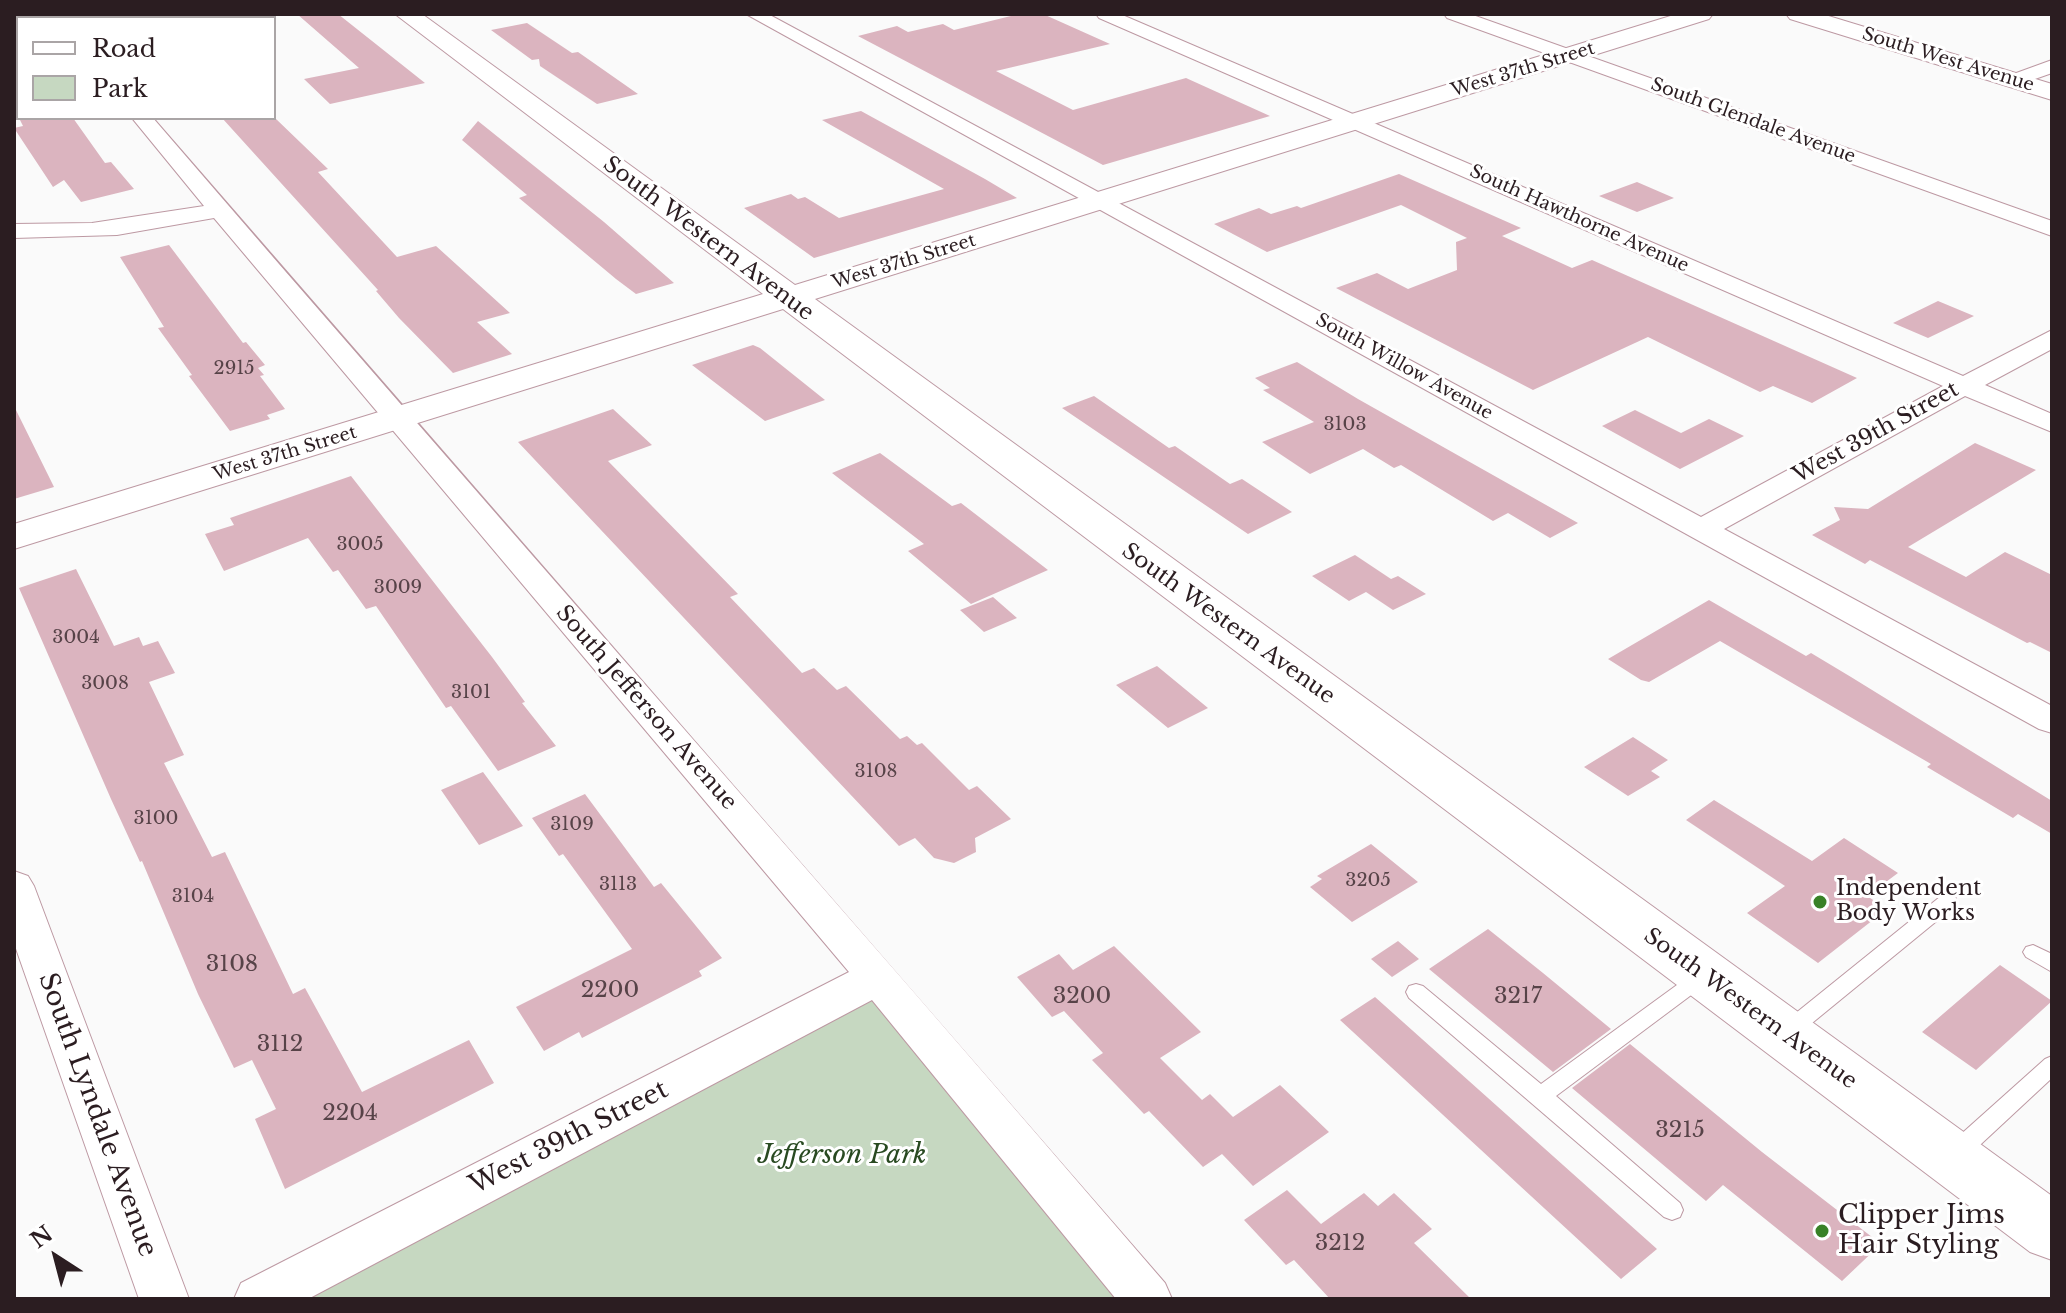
<!DOCTYPE html>
<style>
body{margin:0}
#map{position:relative;width:2066px;height:1313px;overflow:hidden;background:#fafafa;font-family:"Libre Baskerville",serif}
canvas{display:block}
.frame{position:absolute;inset:0;border:16px solid #2b1d21;pointer-events:none}
.legend{position:absolute;left:16px;top:16px;width:260px;height:104px;box-sizing:border-box;background:#fff;border:2px solid #aaa5a6;margin:0;padding:10px 14px;list-style:none;font-size:24px;color:#2b1d21}
.legend li{display:flex;align-items:center;gap:16px;height:40px}
.legend b{width:40px;border:2px solid #aaa5a6}
.north{position:absolute;left:16px;top:1217px;width:80px;height:80px;-webkit-text-stroke:6px #fff;paint-order:stroke;rotate:324deg;font-size:22px;font-weight:700;line-height:32px;text-align:center;color:#2b1d21}
.north::after{content:'';display:block;margin:auto;width:28px;height:36px;background:#2b1d21;clip-path:polygon(50% 0,100% 100%,50% 72%,0 100%)}
</style>
<div id="map">
<canvas width="2066" height="1313"></canvas>
<div class="frame"></div>
<ul class="legend">
<li><b style="height:10px;background:#fff"></b>Road</li>
<li><b style="height:22px;background:#c6d8c1"></b>Park</li>
</ul>
<div class="north">N</div>
</div>
<script>
const c = document.querySelector('canvas').getContext('2d');
c.lineJoin = 'round';
function fillPath(path, color) { c.fillStyle = color; c.fill(path, 'evenodd'); }
function strokePath(path, color, width, dash) { c.strokeStyle = color; c.lineWidth = width; c.lineCap = dash ? 'butt' : 'round'; c.setLineDash(dash || []); c.stroke(path); }
function drawText(font, color, halo, rows, align = 'center') {
  c.font = font + ' "Libre Baskerville",serif'; c.lineWidth = 6; c.setLineDash([]); c.textBaseline = 'middle'; c.strokeStyle = halo; c.fillStyle = color; for (const [text, x, y, turn = 0] of rows) {
    c.save(); c.translate(x, y); c.rotate((+turn || 0) * Math.PI / 180); c.textAlign = isNaN(turn) ? turn : align; if (halo) c.strokeText(text, 0, 0); c.fillText(text, 0, 0); c.restore();
  }
}
const green = new Path2D(`
 M 878,977 L 1147,1299 L 257,1299 Z`);
const building = new Path2D(`
 M 297,14 L 338,14 L 425,83 L 330,104 L 304,79 L 359,68 Z
 M 1019,14 L 1043,14 L 1110,44 L 996,71 L 1073,110 L 1186,78 L 1270,116 L 1103,165 L 858,36 L 897,26 L 908,32 L 943,24 L 954,30 Z
 M 527,23 L 572,53 L 578,52 L 638,94 L 597,104 L 540,66 L 539,59 L 532,60 L 491,30 Z
 M 861,111 L 985,179 L 1017,198 L 814,258 L 744,208 L 791,194 L 798,199 L 805,197 L 839,218 L 944,189 L 822,120 Z
 M 19,118 L 73,118 L 105,163 L 111,162 L 134,189 L 81,202 L 64,180 L 53,187 L 14,128 L 23,126 Z
 M 222,118 L 275,118 L 328,169 L 318,172 L 397,257 L 436,246 L 510,313 L 477,322 L 512,354 L 453,373 L 399,318 L 376,291 L 378,290 Z
 M 478,121 L 604,222 L 674,283 L 636,294 L 616,279 L 519,198 L 527,195 L 462,140 Z
 M 1399,174 L 1521,228 L 1502,236 L 1572,268 L 1592,260 L 1857,378 L 1812,403 L 1773,386 L 1760,392 L 1648,337 L 1533,390 L 1336,288 L 1377,273 L 1408,289 L 1457,270 L 1456,242 L 1467,238 L 1401,205 L 1267,252 L 1214,224 L 1259,208 L 1271,214 L 1297,206 L 1301,208 Z
 M 1637,182 L 1674,198 L 1637,212 L 1599,196 Z
 M 169,245 L 243,343 L 246,342 L 265,365 L 258,368 L 264,375 L 260,376 L 285,409 L 267,415 L 270,419 L 230,431 L 189,376 L 192,375 L 158,328 L 164,327 L 120,257 Z
 M 1938,301 L 1974,316 L 1928,338 L 1893,323 Z
 M 753,345 L 760,348 L 825,400 L 765,421 L 692,365 Z
 M 1297,362 L 1358,399 L 1578,523 L 1550,538 L 1508,513 L 1493,521 L 1401,465 L 1394,468 L 1363,449 L 1310,474 L 1262,442 L 1314,422 L 1263,390 L 1270,388 L 1255,378 Z
 M 1094,396 L 1169,448 L 1175,446 L 1230,484 L 1242,479 L 1292,512 L 1248,534 L 1062,408 Z
 M 14,406 L 54,487 L 14,499 Z
 M 613,409 L 652,445 L 608,461 L 738,594 L 730,597 L 802,673 L 814,668 L 837,690 L 846,686 L 900,739 L 907,736 L 917,745 L 922,743 L 969,790 L 977,786 L 1011,819 L 975,838 L 976,852 L 954,863 L 934,858 L 915,838 L 899,846 L 518,442 Z
 M 1635,410 L 1681,433 L 1709,419 L 1744,436 L 1680,469 L 1602,426 Z
 M 1975,443 L 2036,470 L 1908,547 L 1966,577 L 2005,552 L 2052,575 L 2052,653 L 2030,642 L 2027,643 L 1870,560 L 1865,564 L 1812,535 L 1840,520 L 1834,507 L 1868,509 Z
 M 880,453 L 952,506 L 961,503 L 1048,570 L 971,604 L 908,551 L 924,544 L 832,473 Z
 M 351,476 L 492,657 L 525,702 L 522,703 L 556,746 L 498,771 L 451,706 L 446,708 L 376,606 L 366,609 L 338,570 L 333,572 L 308,538 L 224,571 L 205,534 L 234,525 L 230,518 Z
 M 1355,555 L 1391,579 L 1398,576 L 1426,594 L 1393,610 L 1366,592 L 1349,601 L 1312,576 Z
 M 76,569 L 114,646 L 139,637 L 143,646 L 158,641 L 175,673 L 149,682 L 184,755 L 164,763 L 212,857 L 225,852 L 293,994 L 305,988 L 362,1092 L 469,1040 L 494,1083 L 285,1189 L 255,1119 L 276,1109 L 252,1060 L 234,1068 L 198,994 L 142,861 L 140,862 L 111,799 L 19,588 Z
 M 993,597 L 1017,618 L 984,632 L 960,610 Z
 M 1709,600 L 1806,656 L 1811,653 L 1851,677 L 2052,801 L 2052,834 L 2018,814 L 2013,818 L 1927,767 L 1931,764 L 1720,641 L 1649,682 L 1641,680 L 1608,659 Z
 M 1157,666 L 1208,708 L 1168,728 L 1116,685 Z
 M 1633,737 L 1668,760 L 1651,771 L 1660,777 L 1628,796 L 1584,767 Z
 M 483,772 L 523,826 L 479,845 L 441,790 Z
 M 585,794 L 654,887 L 661,883 L 722,958 L 699,971 L 702,976 L 582,1038 L 579,1032 L 544,1051 L 516,1007 L 632,949 L 563,854 L 559,856 L 532,818 Z
 M 1714,800 L 1812,861 L 1844,838 L 1898,873 L 1867,896 L 1887,909 L 1818,963 L 1747,913 L 1785,886 L 1686,820 Z
 M 1371,844 L 1418,882 L 1352,922 L 1310,887 L 1322,879 L 1317,876 Z
 M 1488,929 L 1543,973 L 1611,1029 L 1553,1072 L 1429,969 Z
 M 1398,941 L 1419,959 L 1392,977 L 1371,959 Z
 M 1114,946 L 1201,1032 L 1160,1058 L 1202,1100 L 1210,1094 L 1233,1117 L 1280,1085 L 1329,1132 L 1253,1186 L 1222,1154 L 1203,1167 L 1149,1111 L 1144,1114 L 1092,1060 L 1103,1053 L 1064,1011 L 1052,1017 L 1017,977 L 1059,954 L 1073,970 Z
 M 2000,965 L 2052,1001 L 1976,1070 L 1922,1032 Z
 M 1375,997 L 1657,1249 L 1621,1279 L 1340,1020 Z
 M 1630,1044 L 1762,1152 L 1881,1244 L 1842,1281 L 1723,1185 L 1706,1201 L 1572,1088 Z
 M 1287,1190 L 1321,1224 L 1364,1193 L 1378,1206 L 1394,1193 L 1432,1229 L 1414,1243 L 1471,1299 L 1330,1299 L 1294,1260 L 1286,1265 L 1244,1220 Z`);
const lane = new Path2D(`
 M 61,14 L 80,14 L 67,18 L 54,17 Z
 M 1948,894 L 1955,896 L 1957,901 L 1955,906 L 1795,1037 L 1788,1039 L 1781,1037 L 1778,1031 L 1781,1025 L 1941,896 Z
 M 2033,945 L 2052,954 L 2052,972 L 2026,957 L 2023,952 L 2026,947 Z
 M 1699,971 L 1706,974 L 1709,979 L 1706,984 L 1556,1096 L 1680,1203 L 1683,1210 L 1680,1217 L 1672,1220 L 1664,1217 L 1409,998 L 1406,992 L 1409,986 L 1416,984 L 1423,986 L 1541,1084 L 1692,974 Z
 M 2052,1056 L 2052,1078 L 1966,1158 L 1958,1160 L 1950,1158 L 1947,1151 L 1950,1144 L 2045,1059 Z`);
const street = new Path2D(`
 M 47,14 L 65,14 L 68,18 L 50,18 Z
 M 746,14 L 768,14 L 1701,517 L 1943,386 L 1099,18 L 1096,14 L 1120,14 L 1963,376 L 2052,330 L 2052,349 L 1985,385 L 2052,414 L 2052,432 L 1965,396 L 1724,529 L 2052,706 L 2052,733 L 2039,729 Z
 M 1444,14 L 1470,14 L 2052,221 L 2052,236 L 1447,18 Z
 M 2052,60 L 2052,73 L 2015,86 L 2005,80 L 2008,76 Z
 M 132,118 L 153,118 C 488,508 830,892 1165,1283 L 1172,1299 L 1116,1299 L 872,1000 L 308,1299 L 234,1299 L 241,1283 L 849,972 L 214,218 L 117,235 L 14,238 L 14,224 L 92,223 L 204,206 Z
 M 14,871 L 28,876 L 34,886 L 189,1299 L 139,1299 L 14,943 Z`);
const secondary = new Path2D(`
 M 395,14 L 422,14 L 795,285 L 1677,14 L 1713,14 L 1709,19 L 815,299 L 2052,1196 L 2052,1260 L 2030,1252 L 783,309 L 14,549 L 14,524 L 763,294 Z
 M 1786,14 L 1822,14 L 2052,84 L 2052,100 L 1790,19 Z`);
const markers = [
 [1820,902,8,"#398127"],
 [1822,1231,8,"#398127"]
];
const farStreetnames = [
 ["South West Avenue",1948,60,17],
 ["West 37th Street",1523,70,-17],
 ["South Glendale Avenue",1753,121,20],
 ["South Hawthorne Avenue",1579,219,24],
 ["West 37th Street",904,262,-17],
 ["South Willow Avenue",1404,367,29],
 ["West 37th Street",285,454,-17]
];
const numberNames = [
 ["2915",234,369],
 ["3103",1345,425],
 ["3005",360,545],
 ["3009",398,588],
 ["3004",76,638],
 ["3008",105,684],
 ["3101",471,693],
 ["3108",876,772],
 ["3100",156,819],
 ["3109",572,825],
 ["3205",1368,881],
 ["3113",618,885],
 ["3104",193,897]
];
const streetNames = [
 ["South Western Avenue",708,239,37],
 ["West 39th Street",1876,433,-29],
 ["South Western Avenue",1228,624,36],
 ["South Jefferson Avenue",646,708,49],
 ["South Western Avenue",1750,1009,36]
];
const poiNames = [
 ["Independent",1836,889],
 ["Body Works",1836,914]
];
const nearNumbernames = [
 ["3108",232,965],
 ["2200",610,991],
 ["3200",1082,997],
 ["3217",1518,997],
 ["3112",280,1045],
 ["2204",350,1114],
 ["3215",1680,1131],
 ["3212",1340,1244]
];
const nearStreetnames = [
 ["South Lyndale Avenue",97,1115,70],
 ["West 39th Street",569,1138,-27]
];
const nearParknames = [
 ["Jefferson Park",842,1156]
];
const nearPoinames = [
 ["Clipper Jims",1838,1216],
 ["Hair Styling",1838,1246]
];
fillPath(green, '#c6d8c1');
fillPath(building, '#dbb4bf');
strokePath(lane, '#bd99a3', 2);
strokePath(street, '#bd99a3', 2);
strokePath(secondary, '#bd99a3', 2);
fillPath(lane, '#fff');
fillPath(street, '#fff');
fillPath(secondary, '#fff');
for (const [x, y, r, color] of markers) { const dot = new Path2D(); dot.arc(x, y, r, 0, 2 * Math.PI); c.fillStyle = color; c.fill(dot); strokePath(dot, '#fff', 3); }
drawText('18px', '#2b1d21', '#fff', farStreetnames);
drawText('18px', '#574348', null, numberNames);
drawText('22px', '#2b1d21', '#fff', streetNames);
drawText('22px', '#2b1d21', '#fff', poiNames, 'left');
drawText('22px', '#574348', null, nearNumbernames);
drawText('26px', '#2b1d21', '#fff', nearStreetnames);
drawText('italic 26px', '#294a21', '#fff', nearParknames);
drawText('26px', '#2b1d21', '#fff', nearPoinames, 'left');
</script>
